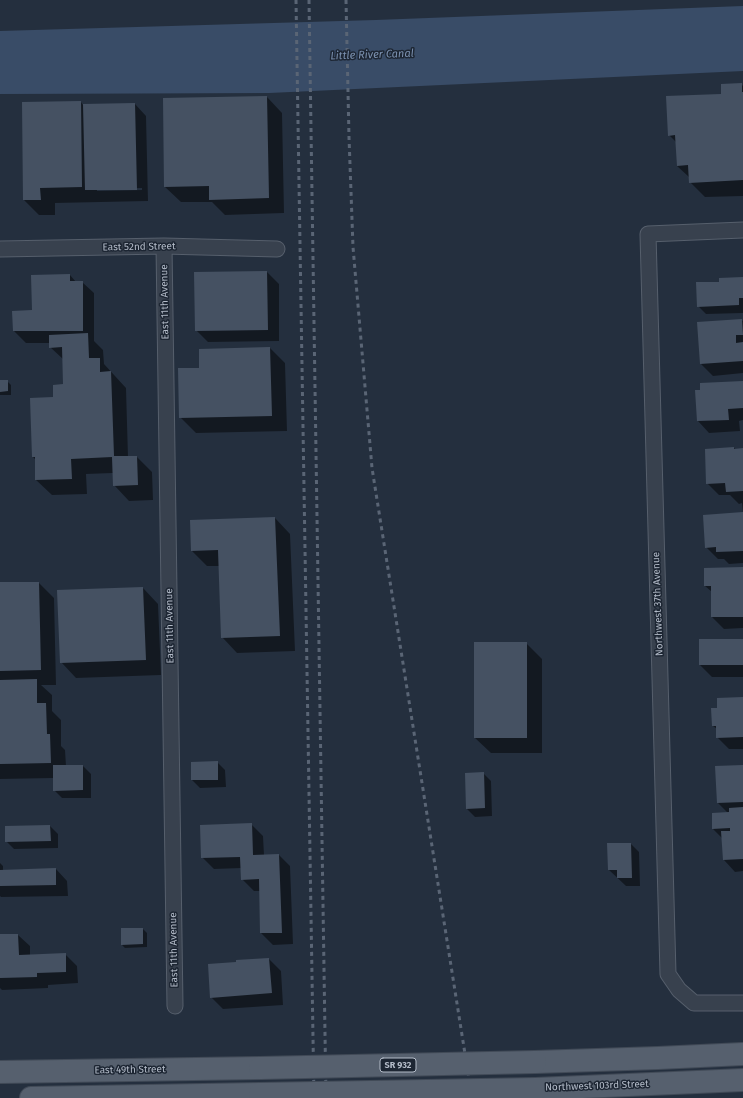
<!DOCTYPE html>
<style>
body{margin:0}
canvas{display:block;background:#242f3e}
</style>
<canvas width="743" height="1098"></canvas>
<script>
const c = document.querySelector('canvas').getContext('2d');
c.lineJoin = 'round';
function fillPath(path, color) { c.fillStyle = color; c.fill(path, 'evenodd'); }
function strokePath(path, color, width, dash) { c.strokeStyle = color; c.lineWidth = width; c.lineCap = dash ? 'butt' : 'round'; c.setLineDash(dash || []); c.stroke(path); }
function drawText(font, color, halo, rows, align = 'center') {
  c.font = font + ' "Fira Sans",sans-serif'; c.lineWidth = 3; c.setLineDash([]); c.textBaseline = 'middle'; c.strokeStyle = halo; c.fillStyle = color; for (const [text, x, y, turn = 0] of rows) {
    c.save(); c.translate(x, y); c.rotate((+turn || 0) * Math.PI / 180); c.textAlign = isNaN(turn) ? turn : align; if (halo) c.strokeText(text, 0, 0); c.fillText(text, 0, 0); c.restore();
  }
}
const water = new Path2D(`
 M 743,6 L 743,71 L 269,93 L 0,94 L 0,31 L 376,20 Z`);
const shadow = new Path2D(`
 M 741,84 L 743,86 L 743,196 L 705,197 L 690,182 L 689,177 L 677,166 L 677,143 L 669,135 L 722,95 Z
 M 267,97 L 282,113 L 284,213 L 225,215 L 212,202 L 181,202 L 165,187 Z
 M 81,102 L 83,105 L 135,104 L 146,116 L 148,201 L 55,203 L 55,215 L 39,215 L 24,200 ZM 142,188 L 142,190 L 97,191 L 97,189 Z
 M 267,272 L 279,284 L 279,341 L 208,342 L 196,330 Z
 M 70,275 L 76,282 L 82,282 L 94,293 L 94,341 L 103,350 L 104,364 L 126,388 L 128,457 L 137,457 L 152,472 L 153,500 L 129,501 L 114,485 L 113,473 L 86,474 L 87,494 L 52,495 L 36,480 L 36,460 L 33,457 L 31,399 L 55,398 L 64,385 L 64,360 L 50,347 L 50,343 L 26,343 L 14,331 L 13,312 L 33,311 L 32,276 Z
 M 743,278 L 743,313 L 706,314 L 698,306 L 720,283 Z
 M 741,320 L 743,321 L 743,373 L 713,376 L 701,364 Z
 M 270,348 L 285,363 L 287,431 L 196,433 L 180,417 Z
 M 0,381 L 7,381 L 11,385 L 11,395 L 0,395 Z
 M 743,382 L 743,420 L 739,421 L 740,431 L 709,433 L 698,421 L 696,391 Z
 M 734,448 L 736,450 L 743,449 L 743,563 L 729,564 L 724,559 L 718,559 L 706,547 L 743,513 L 742,503 L 739,504 L 730,495 L 719,495 L 707,483 Z
 M 275,518 L 290,534 L 295,651 L 237,653 L 222,637 L 219,566 L 207,566 L 192,551 L 191,521 Z
 M 743,568 L 743,628 L 724,629 L 712,617 L 712,592 L 705,586 Z
 M 0,583 L 39,583 L 54,598 L 56,685 L 41,685 L 52,695 L 52,711 L 61,720 L 61,746 L 65,750 L 66,766 L 83,766 L 91,774 L 91,798 L 62,798 L 54,790 L 54,778 L 0,779 Z
 M 143,588 L 158,604 L 161,675 L 76,678 L 61,662 Z
 M 743,640 L 743,677 L 712,677 L 700,665 Z
 M 526,643 L 542,659 L 542,753 L 491,753 L 475,738 Z
 M 743,698 L 743,749 L 729,749 L 717,737 L 717,729 L 713,726 L 718,709 Z
 M 217,762 L 225,770 L 226,787 L 200,788 L 192,780 L 192,763 Z
 M 743,766 L 743,871 L 735,872 L 724,860 L 722,838 L 713,829 L 728,813 L 718,803 Z
 M 483,773 L 491,781 L 492,816 L 475,817 L 467,809 Z
 M 251,824 L 263,836 L 264,855 L 279,855 L 290,866 L 293,944 L 273,945 L 261,933 L 260,891 L 254,891 L 242,879 L 242,868 L 214,869 L 202,857 Z
 M 50,826 L 58,834 L 58,848 L 14,849 L 6,841 Z
 M 631,844 L 639,852 L 640,886 L 626,886 L 609,870 Z
 M 0,863 L 3,866 L 3,871 L 56,869 L 67,881 L 68,896 L 1,897 L 0,896 Z
 M 143,929 L 147,933 L 147,947 L 125,948 L 122,945 Z
 M 0,935 L 18,935 L 30,946 L 30,955 L 65,954 L 77,966 L 78,983 L 48,985 L 48,988 L 2,990 L 0,988 Z
 M 269,959 L 281,971 L 283,1005 L 223,1009 L 211,997 Z`);
const building = new Path2D(`
 M 742,83 L 742,92 L 743,92 L 743,180 L 689,183 L 688,165 L 677,166 L 675,135 L 668,136 L 666,96 L 721,94 L 721,84 Z
 M 267,96 L 269,198 L 209,200 L 209,186 L 164,187 L 163,98 Z
 M 81,101 L 82,187 L 40,188 L 41,200 L 23,200 L 22,102 Z
 M 135,103 L 137,190 L 85,190 L 83,104 Z
 M 267,271 L 268,330 L 195,331 L 194,272 Z
 M 70,274 L 70,281 L 83,281 L 83,331 L 13,331 L 12,311 L 32,310 L 31,275 Z
 M 743,277 L 743,298 L 739,298 L 739,305 L 697,307 L 696,282 L 719,282 L 719,278 Z
 M 742,319 L 743,335 L 736,335 L 736,343 L 743,342 L 743,361 L 700,364 L 697,322 Z
 M 88,333 L 89,358 L 100,358 L 100,372 L 111,371 L 114,456 L 137,456 L 138,485 L 113,486 L 112,457 L 71,459 L 72,479 L 35,480 L 35,457 L 32,457 L 30,398 L 53,397 L 53,385 L 63,384 L 62,347 L 49,348 L 49,335 Z
 M 270,347 L 272,416 L 179,418 L 178,368 L 199,368 L 199,349 Z
 M 0,380 L 8,380 L 8,391 L 0,392 Z
 M 743,381 L 743,408 L 728,409 L 729,420 L 697,421 L 695,390 L 700,390 L 700,383 Z
 M 734,447 L 734,449 L 743,448 L 743,491 L 726,492 L 725,483 L 706,484 L 705,449 Z
 M 743,512 L 743,551 L 716,552 L 716,547 L 705,548 L 703,515 Z
 M 275,517 L 280,636 L 221,638 L 218,550 L 191,551 L 190,520 Z
 M 743,567 L 743,617 L 711,617 L 711,586 L 704,586 L 704,568 Z
 M 0,582 L 39,582 L 41,670 L 0,671 Z
 M 143,587 L 146,660 L 60,663 L 57,590 Z
 M 699,639 L 743,639 L 743,665 L 699,665 Z
 M 474,642 L 527,642 L 527,738 L 474,738 Z
 M 37,679 L 37,703 L 46,703 L 47,734 L 50,734 L 51,763 L 0,764 L 0,680 Z
 M 743,697 L 743,737 L 716,738 L 716,726 L 712,726 L 711,708 L 717,708 L 717,698 Z
 M 218,761 L 218,780 L 191,780 L 191,762 Z
 M 53,765 L 83,765 L 83,790 L 53,791 Z
 M 743,765 L 743,802 L 717,803 L 715,766 Z
 M 484,772 L 485,808 L 466,809 L 465,773 Z
 M 743,807 L 743,859 L 723,860 L 721,831 L 730,831 L 730,828 L 712,829 L 712,813 L 729,812 L 729,808 Z
 M 252,823 L 253,855 L 279,854 L 282,933 L 260,933 L 259,879 L 241,880 L 240,857 L 201,858 L 200,825 Z
 M 50,825 L 51,841 L 5,842 L 5,826 Z
 M 607,843 L 631,843 L 632,878 L 617,878 L 617,870 L 608,870 Z
 M 56,868 L 56,885 L 0,886 L 0,870 Z
 M 121,928 L 143,928 L 143,944 L 121,945 Z
 M 0,934 L 18,934 L 19,955 L 66,953 L 66,972 L 37,973 L 37,977 L 0,978 Z
 M 269,958 L 272,993 L 210,998 L 208,964 L 236,962 L 236,960 Z`);
const minor = new Path2D(`
 M 743,230 L 648,234 L 668,974 L 679,990 L 694,1003 L 743,1003
 M 164,246 L 175,1006
 M 0,249 L 164,246 L 277,249`);
const primary = new Path2D(`
 M 535,1062 L 658,1058 L 743,1054
 M 0,1072 L 260,1068
 M 536,1089 L 743,1080
 M 31,1098 L 260,1094`);
const rail = new Path2D(`
 M 296,0 L 314,1098
 M 309,0 L 326,1098
 M 346,0 L 349,137 L 353,247 L 372,468 L 472,1098`);
const primaryBridge = new Path2D(`
 M 260,1068 L 535,1062
 M 260,1094 L 536,1089`);
const shields = [
 [398,1065,36]
];
const shieldNames = [
 ["SR 932",398,1065]
];
const streetNames = [
 ["East 52nd Street",139,247,-1],
 ["East 11th Avenue",165,302,-91],
 ["Northwest 37th Avenue",658,604,-92],
 ["East 11th Avenue",170,626,-91],
 ["East 11th Avenue",174,950,-91],
 ["East 49th Street",130,1070,-1],
 ["Northwest 103rd Street",597,1086,-2]
];
const waterNames = [
 ["Little River Canal",372,55,-2]
];
fillPath(water, '#394c67');
fillPath(shadow, '#0007');
fillPath(building, '#455162');
strokePath(minor, '#565f6c', 17);
strokePath(primary, '#414a57', 24);
strokePath(minor, '#38414e', 15);
strokePath(primary, '#56606e', 22);
strokePath(rail, '#5a6575', 3, [4, 4]);
strokePath(primaryBridge, '#414a57', 24, []);
strokePath(primaryBridge, '#56606e', 22);
for (const [x, y, w] of shields) { const box = new Path2D(); box.roundRect(x - w / 2, y - 7, w, 14, 3); c.fillStyle = '#1d2633'; c.fill(box); strokePath(box, '#b4bcc9', 1); }
drawText('bold 9px', '#b4bcc9', null, shieldNames);
drawText('10px', '#b4bcc9', '#1d2633', streetNames);
drawText('italic 11px', '#7c92b1', '#1d2633', waterNames);
</script>
